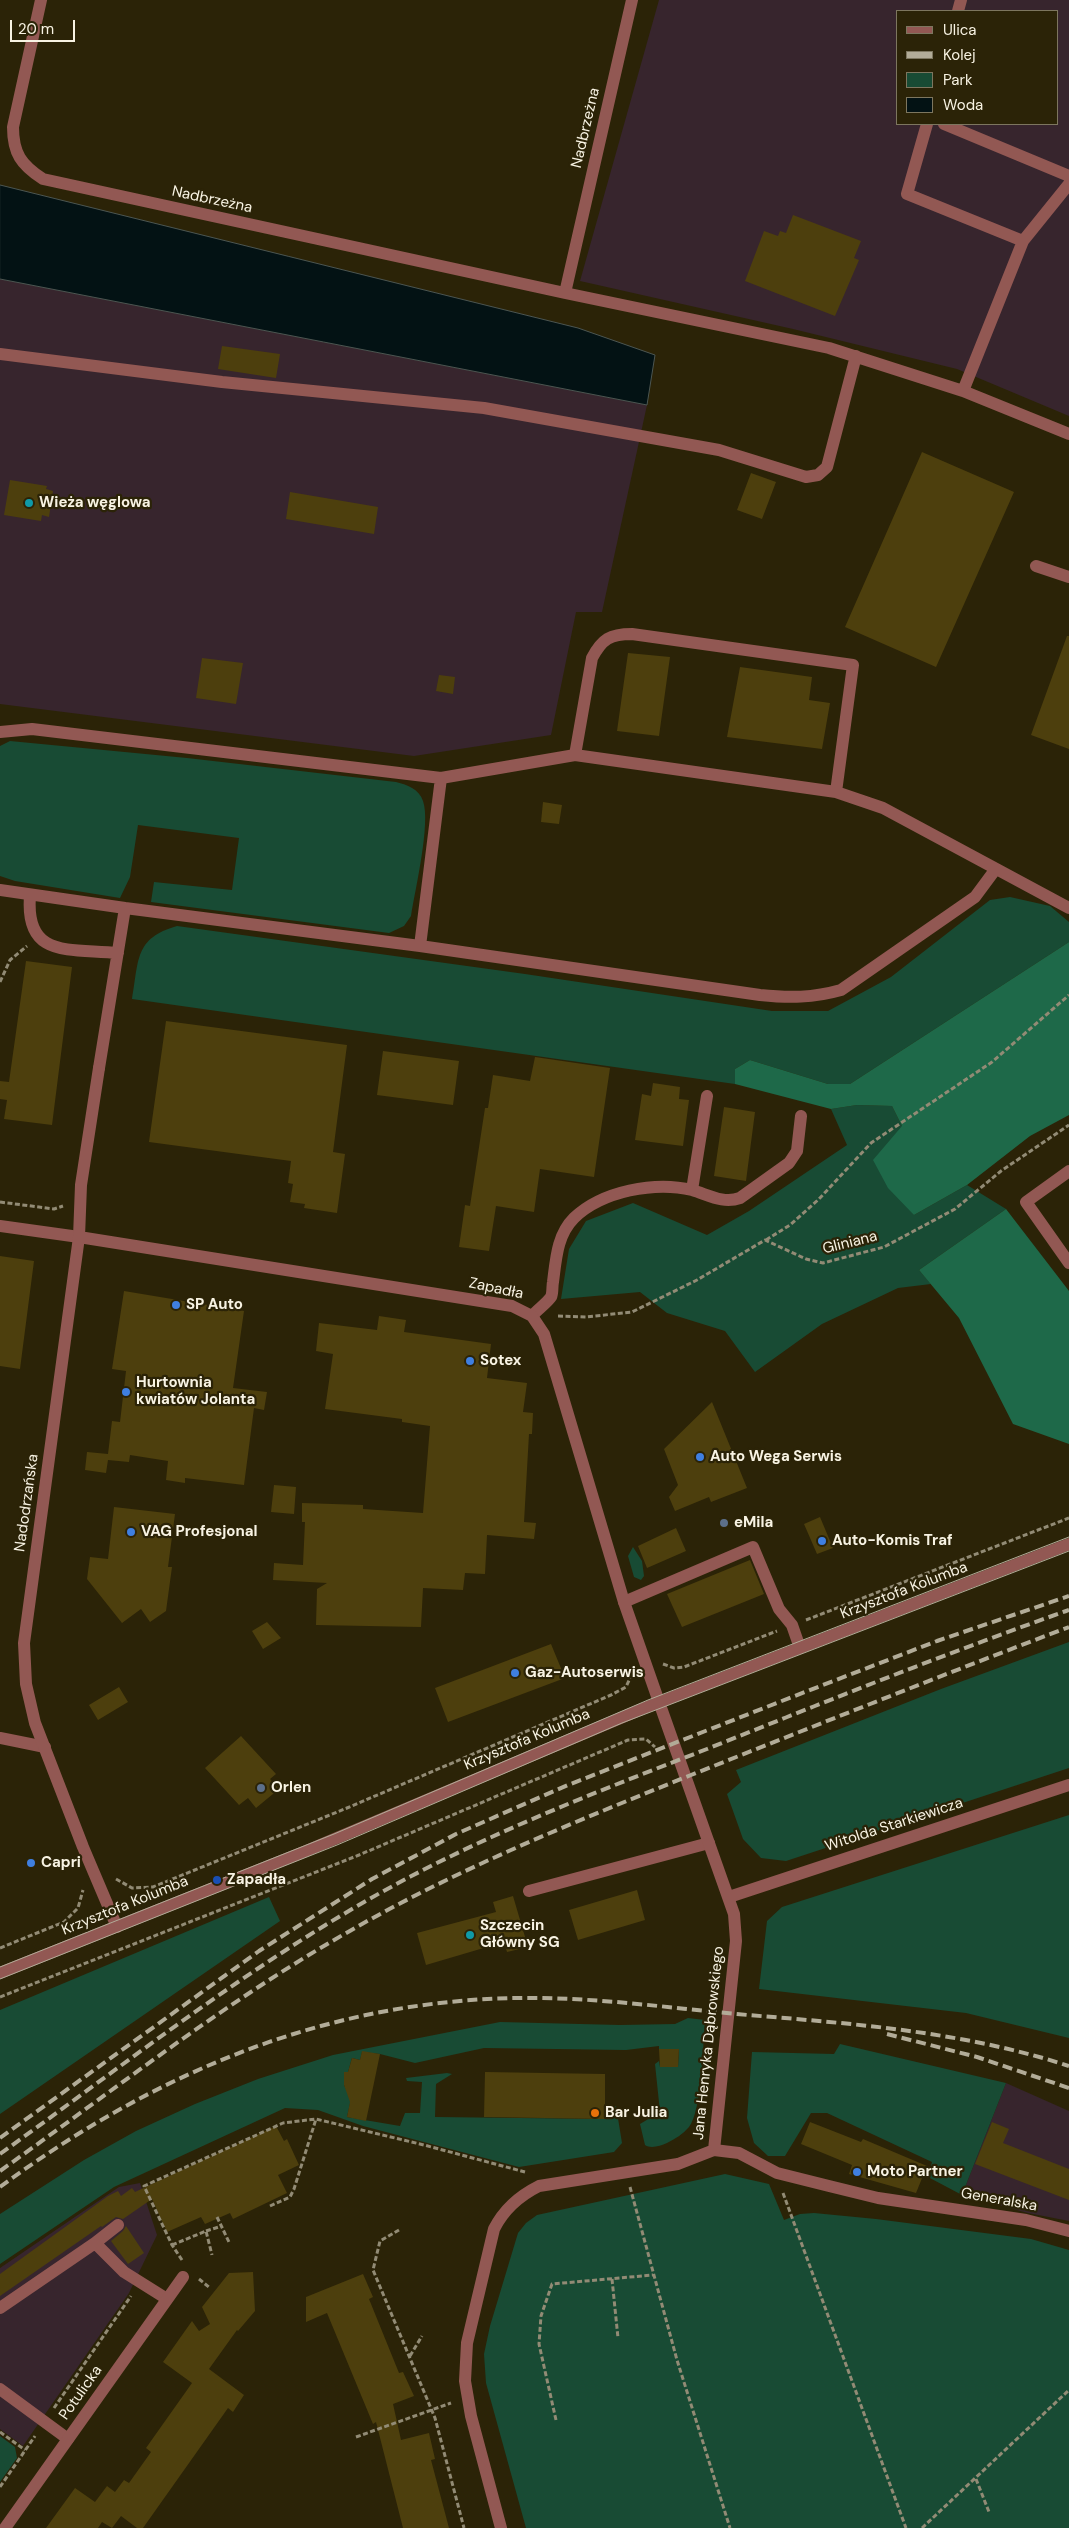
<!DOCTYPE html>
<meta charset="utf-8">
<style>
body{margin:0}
#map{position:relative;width:1069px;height:2528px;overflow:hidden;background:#2b2307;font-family:"DM Sans",sans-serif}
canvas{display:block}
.legend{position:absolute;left:896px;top:10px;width:162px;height:115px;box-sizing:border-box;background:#2b2307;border:1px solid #7d765f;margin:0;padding:6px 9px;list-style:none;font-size:15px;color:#f8f3e3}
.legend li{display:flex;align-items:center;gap:10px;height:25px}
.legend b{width:25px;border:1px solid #7d765f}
.scale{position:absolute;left:10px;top:20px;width:65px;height:22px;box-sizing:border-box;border:2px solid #f8f3e3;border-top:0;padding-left:6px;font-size:15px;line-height:18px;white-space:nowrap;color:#f8f3e3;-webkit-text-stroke:4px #2b2307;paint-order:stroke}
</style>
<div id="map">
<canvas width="1069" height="2528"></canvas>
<ul class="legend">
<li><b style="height:6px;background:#925853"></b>Ulica</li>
<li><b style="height:6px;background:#b2ac98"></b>Kolej</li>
<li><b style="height:14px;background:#184b34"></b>Park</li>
<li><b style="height:14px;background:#031214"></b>Woda</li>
</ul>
<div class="scale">20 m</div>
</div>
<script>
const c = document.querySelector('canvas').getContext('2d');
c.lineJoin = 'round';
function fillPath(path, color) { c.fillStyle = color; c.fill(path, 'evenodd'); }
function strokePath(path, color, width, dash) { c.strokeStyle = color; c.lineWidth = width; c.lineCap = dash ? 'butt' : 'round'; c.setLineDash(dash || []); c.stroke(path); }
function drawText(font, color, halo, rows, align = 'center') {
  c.font = font + ' "DM Sans",sans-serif'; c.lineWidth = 4.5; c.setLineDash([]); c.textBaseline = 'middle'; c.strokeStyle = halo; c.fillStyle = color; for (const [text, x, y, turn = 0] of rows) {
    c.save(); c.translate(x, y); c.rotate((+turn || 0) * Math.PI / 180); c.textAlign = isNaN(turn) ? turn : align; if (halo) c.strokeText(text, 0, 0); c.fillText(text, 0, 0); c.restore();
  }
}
const industrial = new Path2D(`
 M 659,0 L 1069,0 L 1069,416 L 957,369 L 793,329 L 580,281 ZM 898,11 L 1058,11 L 1058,124 L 898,124 Z
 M 0,279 L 647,405 L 602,612 L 576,612 L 551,735 L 414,756 L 0,704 Z
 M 1006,2083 L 1069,2111 L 1069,2221 L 1028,2213 L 962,2195 Z
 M 140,2183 L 157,2235 L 129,2293 L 23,2446 L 0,2429 L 0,2268 L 119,2187 Z`);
const green = new Path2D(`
 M 10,741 L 187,758 L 396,782 C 408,785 419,789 423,801 C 431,823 415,890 411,916 L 404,926 L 389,933 L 151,902 L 154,882 L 232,890 L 239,838 L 138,825 L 130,877 L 120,898 L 15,881 L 0,876 L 0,746 Z
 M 1010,897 L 1050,906 L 1069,922 L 1069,942 L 850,1084 L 828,1084 L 750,1060 L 735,1069 L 735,1084 L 132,999 C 139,961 134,938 177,926 L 525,974 L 772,1011 L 828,1011 L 891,977 L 990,900 Z
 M 857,1105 L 892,1106 L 902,1126 L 914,1215 L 967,1185 L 1006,1209 L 919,1270 L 931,1284 L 898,1288 L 822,1324 L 755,1372 L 725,1331 L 667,1313 L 640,1292 L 561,1299 L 569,1249 L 586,1221 L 633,1203 L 707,1235 L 749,1211 L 847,1145 L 831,1109 Z
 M 633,1547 L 642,1561 L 644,1576 L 641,1580 L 634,1577 L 628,1556 Z
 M 1069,1642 L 1069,1768 L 786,1861 L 761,1858 L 743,1839 L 727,1794 L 741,1782 L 736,1770 L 941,1689 Z
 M 1069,1815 L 1069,2038 L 966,2013 L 759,1989 L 767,1921 L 782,1907 Z
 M 269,1897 L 280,1921 L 0,2114 L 0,2010 Z
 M 688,2018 L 705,2020 C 703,2044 702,2111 689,2127 C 683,2134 675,2139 667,2143 C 660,2146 651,2149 645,2145 L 640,2124 L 660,2112 L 655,2064 L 659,2061 L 660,2067 L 678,2067 L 679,2049 L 659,2049 L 659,2046 L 626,2050 L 484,2048 L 415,2063 L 380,2054 L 362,2052 L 360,2060 L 352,2058 L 348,2072 L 345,2072 L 344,2085 L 351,2099 L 347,2117 L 400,2126 L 405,2113 L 420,2113 L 422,2082 L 407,2081 L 406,2078 L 447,2073 L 452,2074 L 436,2084 L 435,2117 L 604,2119 L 605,2106 L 616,2106 L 622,2143 L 614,2152 L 519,2167 L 363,2126 L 318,2110 L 285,2108 L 114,2187 L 0,2264 L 0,2214 L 84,2160 L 136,2131 L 195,2104 L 258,2079 L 333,2055 L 500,2022 L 620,2025 L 675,2024 Z
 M 840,2044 L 1006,2083 L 962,2195 L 928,2177 L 932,2162 L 827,2113 L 811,2113 L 785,2156 L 768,2156 L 754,2143 L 747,2118 L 752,2052 L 834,2054 Z
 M 725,2174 L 769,2184 L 784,2220 L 800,2214 L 814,2213 L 876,2219 L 1031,2239 L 1069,2250 L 1069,2528 L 526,2528 L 486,2383 L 484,2354 L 490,2326 L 518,2233 L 526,2223 L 537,2215 Z
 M 0,2436 L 15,2447 L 17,2458 L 0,2482 Z`);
const forest = new Path2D(`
 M 1069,942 L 1069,1115 L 1030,1136 L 967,1185 L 914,1215 L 888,1188 L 873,1160 L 902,1126 L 892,1106 L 857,1105 L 831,1109 L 735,1084 L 735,1069 L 750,1060 L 828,1084 L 850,1084 Z
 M 1006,1209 L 1069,1291 L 1069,1444 L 1013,1424 L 959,1318 L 919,1270 Z`);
const water = new Path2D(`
 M 0,185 L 578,328 L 655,355 L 647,405 L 0,279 Z`);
const building = new Path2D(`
 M 793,215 L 861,241 L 854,258 L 859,260 L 835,316 L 745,281 L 764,231 L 778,236 L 780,231 L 786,233 Z
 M 222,346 L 280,354 L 276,378 L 218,369 Z
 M 922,452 L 1014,492 L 936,667 L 845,627 Z
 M 751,473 L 776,482 L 762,519 L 737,510 Z
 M 10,480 L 47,486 L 46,489 L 53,491 L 49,517 L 42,515 L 41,521 L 4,515 Z
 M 290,492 L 378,507 L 374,534 L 286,519 Z
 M 1067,636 L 1069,636 L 1069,749 L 1031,735 Z
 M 628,653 L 670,657 L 659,736 L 617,731 Z
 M 202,658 L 243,663 L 236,704 L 196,698 Z
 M 740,667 L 812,677 L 809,700 L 830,703 L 822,749 L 727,737 Z
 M 439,675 L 455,677 L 453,694 L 436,691 Z
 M 543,802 L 562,805 L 559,824 L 541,822 Z
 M 26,961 L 72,967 L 52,1125 L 4,1119 L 7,1100 L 0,1099 L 0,1081 L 9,1082 Z
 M 166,1021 L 347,1045 L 333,1152 L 345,1154 L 337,1213 L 304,1208 L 305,1204 L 290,1202 L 293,1184 L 288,1183 L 291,1161 L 149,1142 Z
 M 383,1051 L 459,1061 L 453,1105 L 377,1095 Z
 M 535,1057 L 610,1068 L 594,1177 L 540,1169 L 534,1212 L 496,1206 L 489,1251 L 459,1247 L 465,1205 L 470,1206 L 485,1108 L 488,1108 L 493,1075 L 530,1081 Z
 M 653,1083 L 680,1087 L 679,1099 L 689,1100 L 683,1146 L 635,1140 L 642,1094 L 651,1096 Z
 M 724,1107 L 755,1112 L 746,1181 L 714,1176 Z
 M 0,1256 L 34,1261 L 20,1369 L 0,1366 Z
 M 124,1291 L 244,1311 L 233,1388 L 267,1392 L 264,1410 L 254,1408 L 244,1485 L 185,1478 L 185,1483 L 166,1480 L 168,1461 L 130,1455 L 129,1462 L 108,1460 L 106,1473 L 85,1470 L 87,1452 L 108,1454 L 112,1421 L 120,1422 L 126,1371 L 112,1369 Z
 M 379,1316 L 406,1320 L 404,1332 L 491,1344 L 487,1378 L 527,1383 L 523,1412 L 533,1413 L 532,1434 L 529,1434 L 524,1522 L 536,1523 L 534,1539 L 487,1535 L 485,1574 L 465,1573 L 463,1590 L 423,1588 L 421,1627 L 316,1625 L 317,1589 L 327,1583 L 273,1580 L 274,1563 L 303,1565 L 305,1522 L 302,1522 L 302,1503 L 363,1505 L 363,1509 L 423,1513 L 430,1426 L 402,1422 L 402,1419 L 325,1409 L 333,1354 L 316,1351 L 319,1323 L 377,1330 Z
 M 712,1402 L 747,1488 L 711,1502 L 709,1497 L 675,1511 L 669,1497 L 678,1485 L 664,1449 Z
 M 274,1485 L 296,1487 L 294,1514 L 271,1512 Z
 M 114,1507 L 175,1514 L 168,1567 L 172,1567 L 166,1611 L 150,1622 L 141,1609 L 122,1623 L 87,1579 L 90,1557 L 108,1559 Z
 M 820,1517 L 833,1548 L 817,1554 L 804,1524 Z
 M 676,1528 L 686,1551 L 647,1568 L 638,1546 Z
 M 750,1560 L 764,1594 L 682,1627 L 667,1594 Z
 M 267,1622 L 281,1638 L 263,1649 L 252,1631 Z
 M 551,1644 L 565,1678 L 448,1722 L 435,1688 Z
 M 119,1687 L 128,1702 L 98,1720 L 89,1705 Z
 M 241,1736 L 276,1774 L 270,1779 L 279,1789 L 256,1808 L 248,1798 L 239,1805 L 205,1768 Z
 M 637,1890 L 645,1920 L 578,1940 L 569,1910 Z
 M 513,1896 L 528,1947 L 507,1952 L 504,1942 L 426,1965 L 417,1933 L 496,1912 L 493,1902 Z
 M 659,2049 L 679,2049 L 678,2067 L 660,2067 Z
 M 362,2051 L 380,2054 L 366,2121 L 347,2117 L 350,2102 L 344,2085 L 344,2072 L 348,2072 L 352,2058 L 360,2060 Z
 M 485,2072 L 605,2074 L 605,2119 L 484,2117 Z
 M 810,2122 L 861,2142 L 863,2139 L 927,2166 L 916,2193 L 849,2174 L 852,2165 L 801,2144 Z
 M 992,2122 L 1009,2129 L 1003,2143 L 1069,2169 L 1069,2200 L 975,2164 Z
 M 276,2126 L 284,2141 L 287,2139 L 299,2165 L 278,2175 L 287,2193 L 233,2219 L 230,2213 L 205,2224 L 201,2217 L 167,2232 L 152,2199 L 123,2219 L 116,2217 L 102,2227 L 101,2226 L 0,2296 L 0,2274 L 108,2196 L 118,2191 L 121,2196 L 132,2188 L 135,2192 Z
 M 126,2226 L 144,2253 L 128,2264 L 111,2241 L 123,2231 Z
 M 253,2272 L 255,2311 L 238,2331 L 237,2330 L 209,2369 L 244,2395 L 233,2412 L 228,2408 L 143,2528 L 137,2528 L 121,2516 L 112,2528 L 102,2522 L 98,2528 L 46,2528 L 75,2488 L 95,2502 L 107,2486 L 115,2492 L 124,2480 L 129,2483 L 151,2452 L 146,2448 L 192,2383 L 163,2362 L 192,2321 L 199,2331 L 210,2324 L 202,2307 L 229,2273 Z
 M 363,2274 L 373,2297 L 369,2299 L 399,2373 L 403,2372 L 414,2396 L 393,2404 L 401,2440 L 429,2433 L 435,2459 L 431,2460 L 449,2528 L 403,2528 L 376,2422 L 373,2424 L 327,2313 L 306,2322 L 306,2297 Z`);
const path = new Path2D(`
 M 0,982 L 10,960 L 27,946
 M 0,1202 L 54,1209 L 63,1206
 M 766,1240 L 790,1225 L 819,1199 L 871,1143 L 992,1062 L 1069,995
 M 558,1316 L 586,1317 L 632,1312 L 697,1280 L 765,1240 L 806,1259 L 823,1263 L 884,1247 L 955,1209 L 1001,1171 L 1069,1125
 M 806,1620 L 1069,1518
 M 663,1664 L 674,1668 L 684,1667 L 777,1631
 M 116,1879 L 132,1888 L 153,1887 L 347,1808 L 611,1695 L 626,1687 L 631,1676
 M 0,1948 L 64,1922 L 78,1908 L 83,1890
 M 0,1997 L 359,1855 L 628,1740 L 646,1739 L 655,1747
 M 630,2187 L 677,2360 L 730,2528
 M 783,2193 L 906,2528
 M 270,2206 L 290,2197 L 294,2189 L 316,2119 L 424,2145 L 525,2172
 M 217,2217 L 229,2242
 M 399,2230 L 380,2241 L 373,2270 L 435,2418 L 464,2528
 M 206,2231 L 222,2226
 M 172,2245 L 206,2231 L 212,2255
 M 182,2260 L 172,2245 L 144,2186 L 283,2123 L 316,2119
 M 199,2279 L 210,2288
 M 612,2279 L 618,2338
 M 410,2356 L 422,2336
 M 54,2408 L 131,2296
 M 556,2420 L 539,2344 L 541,2316 L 552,2284 L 653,2275
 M 0,2432 L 25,2450
 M 356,2437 L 451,2403
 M 976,2479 L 989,2512
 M 0,2487 L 35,2436
 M 922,2528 L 1069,2390`);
const service = new Path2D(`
 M 41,0 L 13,127 C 13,153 21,165 43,179 L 565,293 L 829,348 L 963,391 L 1069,434
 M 958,11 L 961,0
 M 927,124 L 907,194 L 1023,241
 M 944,124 L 1069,176
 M 565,293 L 632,0
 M 0,354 L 222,382 L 484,408 L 719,450 L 806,477 L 818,475 L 827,467 L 856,356
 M 963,391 L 1023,241 L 1069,184
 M 1036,566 L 1069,577
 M 0,732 L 32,729 L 441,778 L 575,755
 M 836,792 L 853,665 L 632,634 C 610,634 602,639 592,658 L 575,755 L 836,792 L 883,808 L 1069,908
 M 0,890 L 125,908
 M 30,896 C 25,959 70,948 118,953
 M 420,946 L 760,995 C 789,998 813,998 841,990 L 975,897 L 995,870
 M 99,1068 L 125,908 L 420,946 L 441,778
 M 1069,1171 L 1026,1202 L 1069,1263
 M 692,1190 L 707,1096
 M 0,1226 L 79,1237
 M 532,1316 C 537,1310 547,1303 551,1297 C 553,1293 552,1286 553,1282 C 556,1259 557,1235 574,1218 C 602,1191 655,1181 692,1190 C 709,1195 723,1204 740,1198 L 789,1163 L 797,1151 L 801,1116
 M 624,1602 L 753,1547 L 779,1609 L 792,1625 L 800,1648
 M 0,1738 L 45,1747
 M 529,1891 L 709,1843
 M 714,2150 L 739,2153 L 777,2173 L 829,2186 L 878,2198 L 1026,2220 L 1069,2231
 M 95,2243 L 118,2225
 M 0,2308 L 95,2243 L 124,2272 L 167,2299
 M 0,2389 L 68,2439`);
const minor = new Path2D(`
 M 99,1068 L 81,1185 L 79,1237 L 24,1643 L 26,1684 L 35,1723 L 83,1847 L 117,1927
 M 79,1237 L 512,1306 L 532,1316 L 544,1334 L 624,1602 L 659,1702
 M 5,2528 L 183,2277`);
const tertiary = new Path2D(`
 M 729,1897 L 1069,1785
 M 0,1973 L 306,1851 L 642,1709 L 1069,1544
 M 501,2528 L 471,2416 L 465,2381 L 467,2343 L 494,2229 C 504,2209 519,2196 539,2186 L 678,2164 L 714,2150 L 736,1941 L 734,1914 L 659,1702`);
const tram = new Path2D(`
 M 0,1967 L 334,1834 L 648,1700 L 1069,1537
 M 0,1979 L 337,1845 L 622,1723 L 1069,1551`);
const rail = new Path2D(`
 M 887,2034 L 977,2057 L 1069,2088
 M 0,2138 L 259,1951 L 372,1879 L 456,1834 L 568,1785 L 792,1697 L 937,1641 L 1069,1596
 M 0,2154 C 124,2065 246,1968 380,1893 C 484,1835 596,1792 707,1749 C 827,1701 947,1653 1069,1610
 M 0,2171 C 117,2088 230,1998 355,1928 C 462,1867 577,1821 691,1775 C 817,1725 942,1675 1069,1627
 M 0,2187 C 160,2069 339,1995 541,1998 C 610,1999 679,2009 748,2015 C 857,2024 965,2032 1069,2066`);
const markers = [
 [29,503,5,"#0f9aa8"],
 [176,1305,5,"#3f7fe0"],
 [470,1361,5,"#3f7fe0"],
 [126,1392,5,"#3f7fe0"],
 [700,1457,5,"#3f7fe0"],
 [724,1523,5,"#5c6f8a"],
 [131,1532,5,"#3f7fe0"],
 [822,1541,5,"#3f7fe0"],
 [515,1673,5,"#3f7fe0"],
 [261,1788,5,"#5c6f8a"],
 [31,1863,5,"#3f7fe0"],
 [217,1880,5,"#1a4fb4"],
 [470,1935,5,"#0f9aa8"],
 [595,2113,5,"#e8710a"],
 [857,2172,5,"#3f7fe0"]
];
const streetNames = [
 ["Nadbrzeżna",586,128,-77],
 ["Nadbrzeżna",212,200,12],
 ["Gliniana",850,1243,-14],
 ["Zapadła",496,1289,12],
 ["Nadodrzańska",27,1503,-82],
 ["Krzysztofa Kolumba",904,1591,-21],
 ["Krzysztofa Kolumba",527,1740,-23],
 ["Witolda Starkiewicza",894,1825,-18],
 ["Krzysztofa Kolumba",125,1906,-22],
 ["Jana Henryka Dąbrowskiego",709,2043,-84],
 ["Generalska",999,2200,10],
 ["Potulicka",81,2393,-55]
];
const poiNames = [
 ["Wieża węglowa",39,503],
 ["SP Auto",186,1305],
 ["Sotex",480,1361],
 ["Hurtownia",136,1383],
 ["kwiatów Jolanta",136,1400],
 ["Auto Wega Serwis",710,1457],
 ["eMila",734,1523],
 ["VAG Profesjonal",141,1532],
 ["Auto-Komis Traf",832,1541],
 ["Gaz-Autoserwis",525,1673],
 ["Orlen",271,1788],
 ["Capri",41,1863],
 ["Zapadła",227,1880],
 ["Szczecin",480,1926],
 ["Główny SG",480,1943],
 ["Bar Julia",605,2113],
 ["Moto Partner",867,2172]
];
fillPath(industrial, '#37252d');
fillPath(green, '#184b34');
fillPath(forest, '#1e6949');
fillPath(water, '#031214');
strokePath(water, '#4c5652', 1);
fillPath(building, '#4d3f0d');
strokePath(path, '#928b75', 3, [5, 2.5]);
strokePath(service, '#925853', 12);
strokePath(minor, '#925853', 12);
strokePath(tertiary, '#925853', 12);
strokePath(tram, '#b2ac98', 1);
strokePath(rail, '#b2ac98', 4, [10, 5]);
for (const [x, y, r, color] of markers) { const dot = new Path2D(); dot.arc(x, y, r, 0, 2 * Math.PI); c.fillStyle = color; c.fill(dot); strokePath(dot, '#2b2307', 2); }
drawText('15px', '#f8f3e3', '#2b2307', streetNames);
drawText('bold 15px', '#f8f3e3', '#2b2307', poiNames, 'left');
</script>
